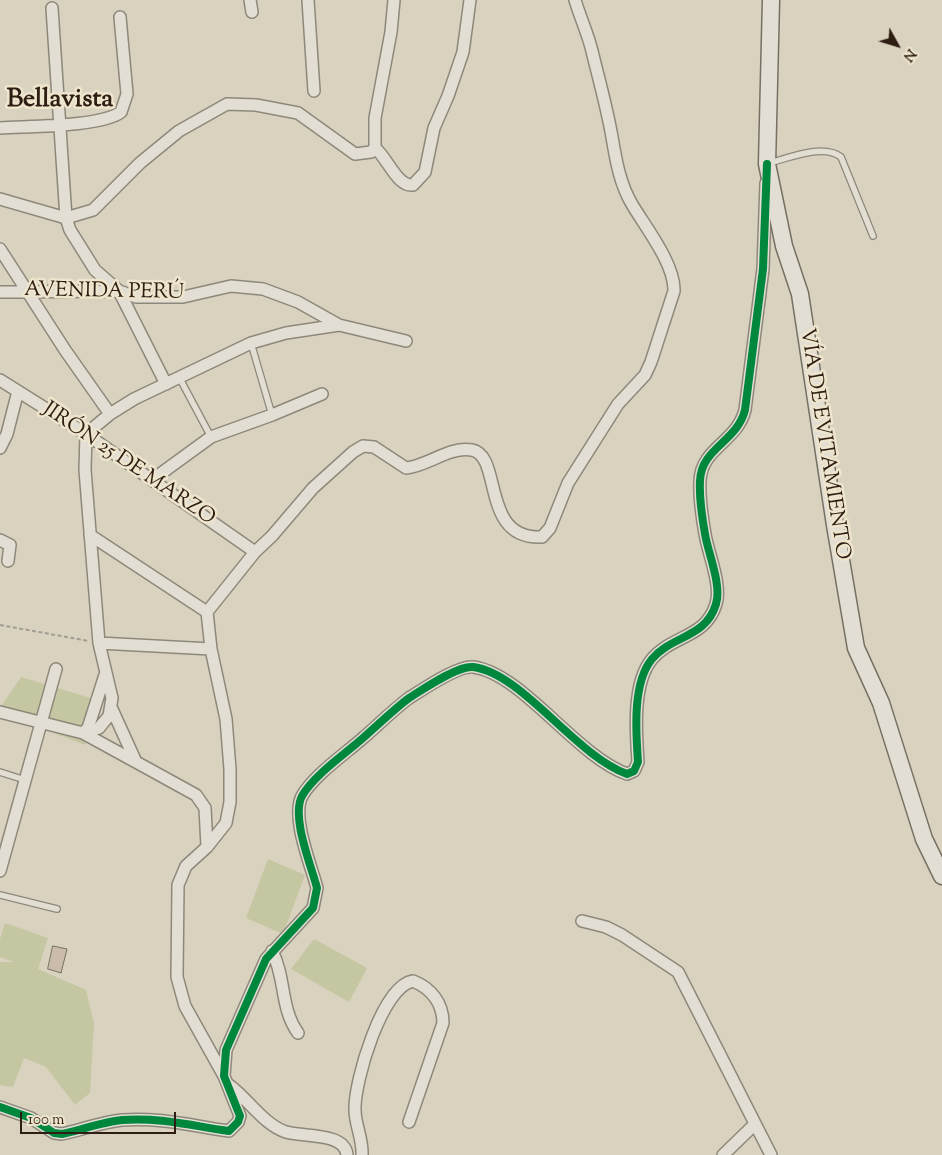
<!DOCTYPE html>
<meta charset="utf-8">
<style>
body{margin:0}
#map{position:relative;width:942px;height:1155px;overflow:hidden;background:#d9d2be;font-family:"Sorts Mill Goudy",serif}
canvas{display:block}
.north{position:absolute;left:872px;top:20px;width:50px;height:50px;-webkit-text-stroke:4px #eee5cd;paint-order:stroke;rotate:129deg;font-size:14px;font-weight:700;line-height:20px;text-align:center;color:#2e1d12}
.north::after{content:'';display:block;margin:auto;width:18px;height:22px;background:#2e1d12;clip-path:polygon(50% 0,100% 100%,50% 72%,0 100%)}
.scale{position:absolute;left:20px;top:1112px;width:156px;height:22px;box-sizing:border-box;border:2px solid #2e1d12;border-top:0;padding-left:6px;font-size:15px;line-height:18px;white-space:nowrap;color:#2e1d12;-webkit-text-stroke:4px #eee5cd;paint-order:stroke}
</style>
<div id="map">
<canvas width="942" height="1155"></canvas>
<div class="north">N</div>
<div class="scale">100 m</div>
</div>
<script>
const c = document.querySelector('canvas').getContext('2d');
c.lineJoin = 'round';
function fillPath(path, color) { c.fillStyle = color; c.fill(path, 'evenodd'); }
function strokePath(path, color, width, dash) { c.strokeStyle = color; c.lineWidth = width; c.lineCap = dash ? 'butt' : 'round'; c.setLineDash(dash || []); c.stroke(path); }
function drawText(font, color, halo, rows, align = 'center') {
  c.font = font + ' "Sorts Mill Goudy",serif'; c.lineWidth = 5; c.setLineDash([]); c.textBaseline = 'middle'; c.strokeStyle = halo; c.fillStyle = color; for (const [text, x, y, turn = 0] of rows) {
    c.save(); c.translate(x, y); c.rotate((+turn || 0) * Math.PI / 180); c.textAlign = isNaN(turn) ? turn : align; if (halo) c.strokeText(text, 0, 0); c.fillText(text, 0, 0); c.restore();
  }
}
const green = new Path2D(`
 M 21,677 L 97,700 L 85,745 L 0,712 L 0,708 Z
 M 268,859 L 305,875 L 283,934 L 246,918 Z
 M 5,923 L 48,938 L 38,969 L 86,990 L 94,1023 L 90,1093 L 75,1105 L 46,1067 L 24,1058 L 13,1087 L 0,1085 L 0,962 L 14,962 L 0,957 L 0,939 Z
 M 314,939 L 367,968 L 349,1002 L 291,969 Z`);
const building = new Path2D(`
 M 53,946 L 67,949 L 61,973 L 48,969 Z`);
const path = new Path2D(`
 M 0,625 L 89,641`);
const service = new Path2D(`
 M 769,163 C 789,158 823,143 841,157 L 873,236
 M 251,343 L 272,415
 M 179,377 L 211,437
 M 0,772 L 25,780
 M 0,895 L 57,909`);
const minor = new Path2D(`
 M 250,0 L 252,12
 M 308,0 L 314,91
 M 52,8 L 66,218 L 70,230 L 95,270 L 119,291 L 166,384
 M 0,128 C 27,126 101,127 121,112 L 127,94 L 120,17
 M 375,148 C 387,157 397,187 413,185 L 425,172 L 434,128 L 448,96 L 463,52 L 470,0
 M 375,148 L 375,118 L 391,32 L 394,0
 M 0,199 L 66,218 L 93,210 L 140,163 L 179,131 L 227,104 L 256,105 L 298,113 L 355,154 L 371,152 L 375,148
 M 0,249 L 65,350 L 110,414
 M 0,292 L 119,291 L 136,297 L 183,297 L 231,286 L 263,289 L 298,302 L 339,325 L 406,341
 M 0,380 L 86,434 L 255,552
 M 0,448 L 7,434 L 18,391
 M 152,480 L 211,437 L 272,415 L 322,394
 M 90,535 L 207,612
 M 0,540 L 10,545 L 8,561
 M 99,643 L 211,649
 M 111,707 L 136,762 L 196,795 L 205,808 L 207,847
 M 0,712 L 83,733 L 88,728 L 105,675
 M 136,762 L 83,733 L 99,728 L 103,723 L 109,716 L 112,698 L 99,643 L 85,470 L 86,434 L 110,414 L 134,399 L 251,343 L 286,333 L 339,325
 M 0,871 L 56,669
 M 582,921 L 606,927 L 622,935 L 678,972 L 771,1155
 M 272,951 C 286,978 280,1008 298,1033
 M 224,1076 L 185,1006 L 177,977 L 178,885 L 186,866 L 207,847 L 226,823 L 230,802 L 230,769 L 226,719 L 211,649 L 207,612 L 255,552 L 272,536 L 313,488 L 353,452 L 363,446 L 374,447 L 406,468 C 428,466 449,446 472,450 C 503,456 480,540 542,537 L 550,528 L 568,483 L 618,404 L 645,375 L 651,362 L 674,291 C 675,265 647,229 633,206 C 620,185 616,161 612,137 C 607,108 599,80 592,51 C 588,34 580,17 575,0
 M 229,1085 C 247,1098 264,1125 286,1132 C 302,1137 345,1132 347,1155
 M 0,1107 L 31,1118 L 54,1133 L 62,1134 C 81,1130 102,1122 122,1120 C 159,1117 193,1126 229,1131 L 238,1122 L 240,1116 L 224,1076 L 226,1050 L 266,959 L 313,908 L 317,888 C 311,865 291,817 302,796 C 314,775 345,754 363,738 C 378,725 393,710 409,698 C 422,690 458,665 473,667 C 522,673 576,756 627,774 L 634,771 L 638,762 C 636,733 632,683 652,659 C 672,635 706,638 716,604 C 722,585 708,553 705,534 C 702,517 699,498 700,481 C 701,448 737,442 745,410 L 763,269 L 766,183
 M 362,1155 C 363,1139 355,1125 355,1110 C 354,1082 382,986 413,981 C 431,988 443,1003 443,1023 L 409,1122
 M 723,1155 L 754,1125`);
const secondary = new Path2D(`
 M 771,0 L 767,164 L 784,246 L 800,294 L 835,525 L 856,648 L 881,703 L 924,839 L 942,876`);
const cycleway = new Path2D(`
 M 0,1107 L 31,1118 L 54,1133 L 62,1134 C 81,1130 102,1122 122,1120 C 159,1117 193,1126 229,1131 L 238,1122 L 240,1116 L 224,1076 L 226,1050 L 266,959 L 313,908 L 317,888 C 311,865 291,817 302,796 C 314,775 345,754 363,738 C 378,725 393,710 409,698 C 422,690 458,665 473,667 C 522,673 576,756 627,774 L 634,771 L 638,762 C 636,733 632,683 652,659 C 672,635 706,638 716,604 C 722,585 708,553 705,534 C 702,517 699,498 700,481 C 701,448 737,442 745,410 L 763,269 L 767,164`);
const streetNames = [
 ["AVENIDA PERÚ",104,293,1],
 ["VÍA DE EVITAMIENTO",823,444,81],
 ["JIRÓN 25 DE MARZO",128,465,34]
];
const districtNames = [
 ["Bellavista",60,102]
];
fillPath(green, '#c5c7a2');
fillPath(building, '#cabbab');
strokePath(building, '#767064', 1);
strokePath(service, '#8e887b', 8);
strokePath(minor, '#8e887b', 14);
strokePath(secondary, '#767064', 19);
strokePath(path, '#a19c94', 2, [4, 2.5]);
strokePath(service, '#e2ded4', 5.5);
strokePath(minor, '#e2ded4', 11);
strokePath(secondary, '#e2ded4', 16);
strokePath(cycleway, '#00873e', 8);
drawText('21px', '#2e1d12', '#eee5cd', streetNames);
drawText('bold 26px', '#2e1d12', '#eee5cd', districtNames);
</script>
